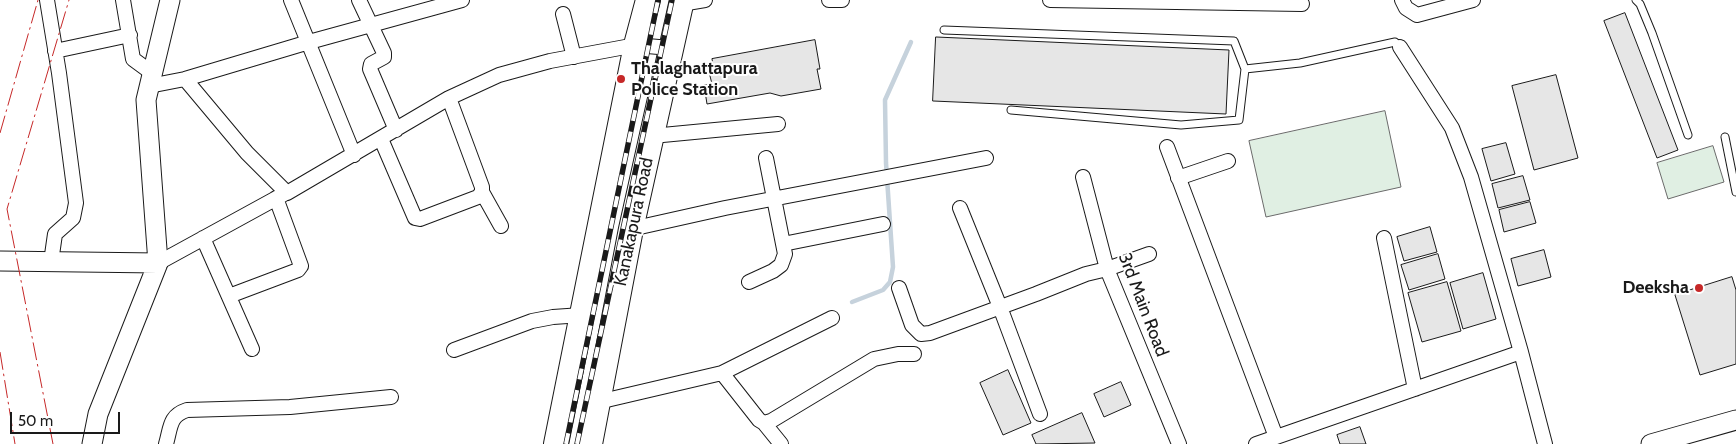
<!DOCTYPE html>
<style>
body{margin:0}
#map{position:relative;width:1736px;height:444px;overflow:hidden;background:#fff;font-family:Cabin,sans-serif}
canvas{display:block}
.scale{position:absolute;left:10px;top:412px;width:110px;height:22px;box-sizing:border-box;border:2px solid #1a1a1a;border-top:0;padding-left:6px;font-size:15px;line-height:18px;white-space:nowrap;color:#1a1a1a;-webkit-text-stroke:4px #fff;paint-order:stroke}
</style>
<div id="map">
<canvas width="1736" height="444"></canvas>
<div class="scale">50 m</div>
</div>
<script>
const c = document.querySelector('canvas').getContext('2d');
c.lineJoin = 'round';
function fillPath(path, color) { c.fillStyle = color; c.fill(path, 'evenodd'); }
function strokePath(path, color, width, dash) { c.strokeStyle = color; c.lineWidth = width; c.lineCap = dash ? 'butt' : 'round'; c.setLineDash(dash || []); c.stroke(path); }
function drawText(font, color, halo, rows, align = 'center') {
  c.font = font + ' Cabin,sans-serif'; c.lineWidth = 4; c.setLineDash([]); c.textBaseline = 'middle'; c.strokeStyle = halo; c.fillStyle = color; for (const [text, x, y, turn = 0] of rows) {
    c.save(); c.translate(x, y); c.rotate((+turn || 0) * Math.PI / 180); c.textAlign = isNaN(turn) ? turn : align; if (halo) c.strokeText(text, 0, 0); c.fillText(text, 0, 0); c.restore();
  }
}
const green = new Path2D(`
 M 1385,111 L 1401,187 L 1266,217 L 1249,141 Z
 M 1713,146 L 1724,182 L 1668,199 L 1657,163 Z`);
const stream = new Path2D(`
 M 852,302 L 883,290 L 890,282 L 893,267 L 886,163 L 885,100 L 911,42`);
const building = new Path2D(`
 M 1625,13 L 1678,150 L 1657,158 L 1604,21 Z
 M 936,37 L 1229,50 L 1226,114 L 933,101 Z
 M 815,40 L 820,69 L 817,69 L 821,89 L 781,96 L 770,93 L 707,104 L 704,85 L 712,84 L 709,72 L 714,72 L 712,59 Z
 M 1556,75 L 1578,158 L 1534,170 L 1512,86 Z
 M 1506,143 L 1515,174 L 1491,181 L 1482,149 Z
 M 1523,176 L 1530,200 L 1498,208 L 1492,184 Z
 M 1530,202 L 1536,223 L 1504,232 L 1499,210 Z
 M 1430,227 L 1437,252 L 1404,261 L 1397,237 Z
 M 1544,250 L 1551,277 L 1518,286 L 1511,259 Z
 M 1438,254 L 1445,279 L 1409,290 L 1401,265 Z
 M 1483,273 L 1496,319 L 1463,329 L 1450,283 Z
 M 1732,277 L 1736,290 L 1736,364 L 1700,375 L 1675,295 Z
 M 1447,282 L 1461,331 L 1422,342 L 1408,293 Z
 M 1008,370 L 1031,423 L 1003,435 L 980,383 Z
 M 1121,382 L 1131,405 L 1104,417 L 1094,394 Z
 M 1082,413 L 1095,443 L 1036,444 L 1032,435 Z
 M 1360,427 L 1366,444 L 1340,444 L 1337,435 Z`);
const lane = new Path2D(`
 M 1636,0 L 1640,4 L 1652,33 L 1688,135
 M 944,30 L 1234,41 L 1245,69
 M 1011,110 L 1181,125 L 1239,120 L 1245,69 L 1300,63 L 1395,42 L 1400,47
 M 1725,137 L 1736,192`);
const street = new Path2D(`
 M 47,0 L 59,73 L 76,203 L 73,218 L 55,234 L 51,262
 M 123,0 L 133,59 L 152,73
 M 291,0 L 354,155
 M 359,0 L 384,53 L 384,57 L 371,64 L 370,69 L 396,130
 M 829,0 L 842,0
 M 1050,0 L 1302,4
 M 1402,0 L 1406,8 L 1417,15 L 1473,0
 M 681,4 L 705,0
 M 563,14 L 574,57
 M 1400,47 L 1452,128 L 1471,177 L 1521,352
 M 55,51 L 130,35
 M 185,79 L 247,153 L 287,193 L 449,98 L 499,75 L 550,61 L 636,45 L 670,48
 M 149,86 L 185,79 L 309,42 L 462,0
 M 652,136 L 778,124
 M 381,139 L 415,218 L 420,219 L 478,197 L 482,192 L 482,187 L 449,98
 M 1167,147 L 1276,437
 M 1083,177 L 1107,269 L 1179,444
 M 1178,178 L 1228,161
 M 482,192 L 501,226
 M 960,208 L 1000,307 L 1040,414
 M 631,229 L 725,208 L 986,158
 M 203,238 L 252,349
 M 1384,238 L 1415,389
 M 783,244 L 883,224
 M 158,263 L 284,194
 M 749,282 L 773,271 L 781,265 L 785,254 L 766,158
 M 899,288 L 912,325 L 921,334 L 930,333 L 1036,294 L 1086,274 L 1107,269 L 1149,254
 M 229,296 L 298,270 L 301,266 L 276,198
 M 454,350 L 532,321 L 553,317 L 582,315
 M 722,373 L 759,420 L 764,423 L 771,421 L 874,359 L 898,354 L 914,354
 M 598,402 L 722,373 L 832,318
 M 764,423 L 781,444
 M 166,444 C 171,427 169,416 187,410 L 290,407 L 391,397
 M 1256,444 L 1521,352 L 1545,444`);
const secondary = new Path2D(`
 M 0,261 L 158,263 L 146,100 L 170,0
 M 92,444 L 98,414 L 158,263
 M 1651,444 L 1736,420`);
const highway = new Path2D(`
 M 556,444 L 636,45 L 648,0
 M 590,444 L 631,229 L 682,0`);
const rail = new Path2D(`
 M 566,444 L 658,0
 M 577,444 L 672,0`);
const power = new Path2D(`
 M 0,133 L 38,0
 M 0,352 L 15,444
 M 53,444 L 7,209 L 69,0`);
const markers = [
 [621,79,5,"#c62828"],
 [1699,288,5,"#c62828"]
];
const poiNames = [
 ["Thalaghattapura",631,69],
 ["Police Station",631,90],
 ["Deeksha",1689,288,"right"]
];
const streetNames = [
 ["Kanakapura Road",634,222,-78],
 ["3rd Main Road",1143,305,69]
];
fillPath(green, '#e0efe3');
strokePath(green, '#6a6a6a', 1);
strokePath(stream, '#c6d2dc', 4.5);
fillPath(building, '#e6e6e6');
strokePath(building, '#1a1a1a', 1);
strokePath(lane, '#1a1a1a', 9);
strokePath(street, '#1a1a1a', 16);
strokePath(secondary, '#1a1a1a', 21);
strokePath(highway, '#1a1a1a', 26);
strokePath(lane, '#fff', 7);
strokePath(street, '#fff', 14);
strokePath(secondary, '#fff', 19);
strokePath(highway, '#fff', 24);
strokePath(rail, '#1a1a1a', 5.5);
strokePath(rail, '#fff', 4, [11]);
strokePath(power, '#c62828', 1, [18, 4, 2.5, 4]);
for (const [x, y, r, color] of markers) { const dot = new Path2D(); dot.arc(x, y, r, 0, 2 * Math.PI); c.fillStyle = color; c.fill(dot); strokePath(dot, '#fff', 2); }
drawText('bold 18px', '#1a1a1a', '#fff', poiNames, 'left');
drawText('18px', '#1a1a1a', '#fff', streetNames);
</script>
